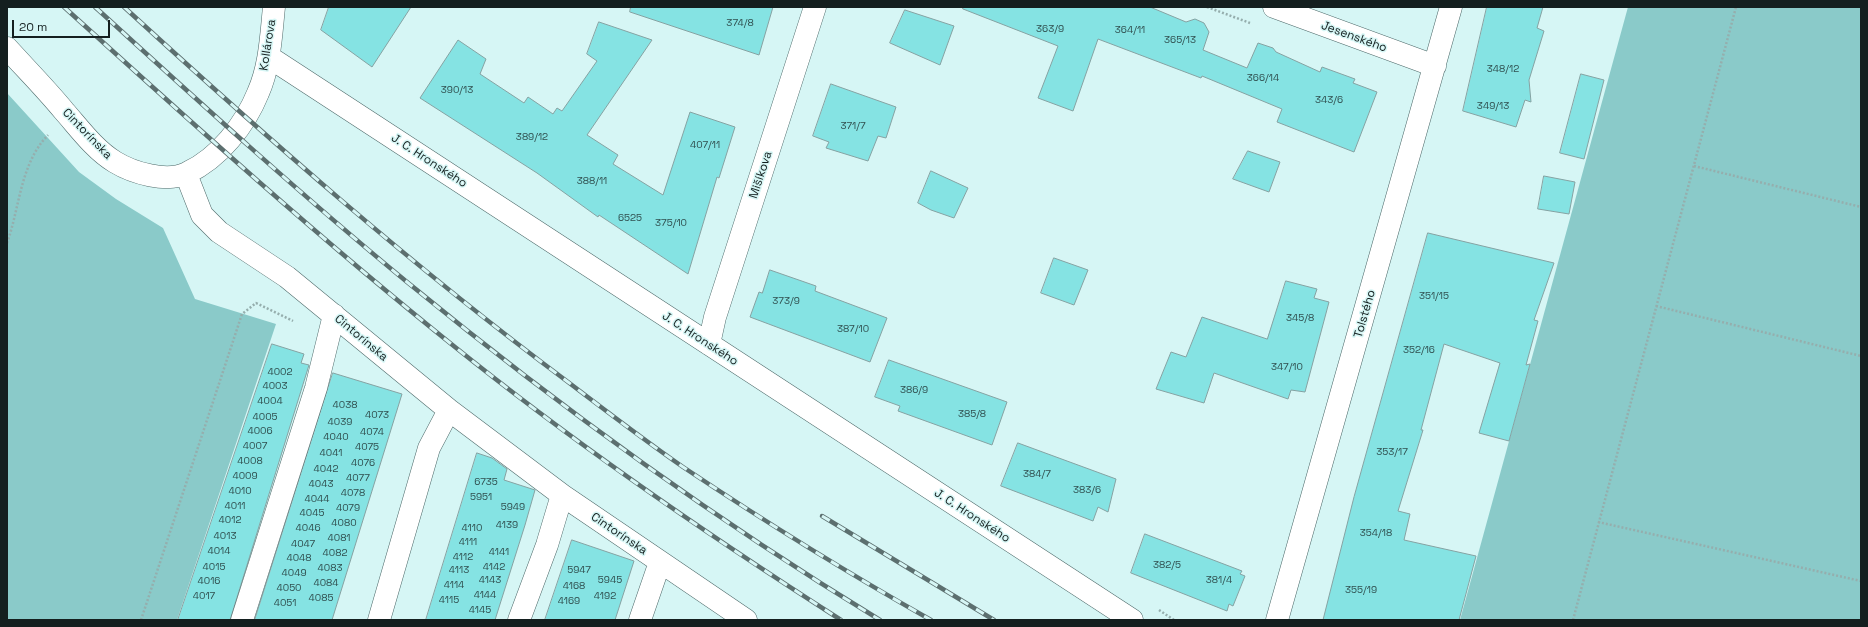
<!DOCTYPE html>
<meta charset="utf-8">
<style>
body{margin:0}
#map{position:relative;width:1868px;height:627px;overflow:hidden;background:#d6f6f5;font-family:"Space Grotesk",sans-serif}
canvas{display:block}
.frame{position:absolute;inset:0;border:8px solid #141f1f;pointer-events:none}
.scale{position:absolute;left:12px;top:20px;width:98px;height:18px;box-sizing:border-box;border:2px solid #141f1f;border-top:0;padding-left:5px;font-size:12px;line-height:14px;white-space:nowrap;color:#141f1f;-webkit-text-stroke:3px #d6f6f5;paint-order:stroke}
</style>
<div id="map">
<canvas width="1868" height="627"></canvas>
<div class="frame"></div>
<div class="scale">20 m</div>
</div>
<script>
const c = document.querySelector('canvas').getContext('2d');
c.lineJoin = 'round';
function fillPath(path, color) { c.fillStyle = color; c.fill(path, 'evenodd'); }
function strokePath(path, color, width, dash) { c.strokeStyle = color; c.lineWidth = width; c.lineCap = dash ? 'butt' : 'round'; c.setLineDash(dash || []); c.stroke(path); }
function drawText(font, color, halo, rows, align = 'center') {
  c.font = font + ' "Space Grotesk",sans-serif'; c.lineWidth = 3; c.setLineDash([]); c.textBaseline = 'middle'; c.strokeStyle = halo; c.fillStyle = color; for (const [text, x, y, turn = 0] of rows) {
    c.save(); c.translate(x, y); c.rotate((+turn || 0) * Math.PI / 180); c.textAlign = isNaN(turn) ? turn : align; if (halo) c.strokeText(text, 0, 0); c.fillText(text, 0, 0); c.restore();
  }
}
const green = new Path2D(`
 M 1628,7 L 1861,7 L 1861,620 L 1460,620 Z
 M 7,93 L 79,172 L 116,199 L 163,228 L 195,299 L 276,324 L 177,620 L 7,620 Z`);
const building = new Path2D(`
 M 329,7 L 411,7 L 372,67 L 321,30 Z
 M 631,7 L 773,7 L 759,55 L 630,12 Z
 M 963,7 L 1150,7 L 1186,22 L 1195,19 L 1204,23 L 1209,32 L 1203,50 L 1247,68 L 1258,43 L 1273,48 L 1276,52 L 1320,72 L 1322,67 L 1355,79 L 1353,83 L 1377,92 L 1354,152 L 1277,122 L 1282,109 L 1202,76 L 1201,78 L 1098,39 L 1073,111 L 1038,98 L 1058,46 L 963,9 Z
 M 1487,7 L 1543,7 L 1537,28 L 1544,31 L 1529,80 L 1531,102 L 1525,100 L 1516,127 L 1463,111 Z
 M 905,10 L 954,26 L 940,65 L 890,43 Z
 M 599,22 L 652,40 L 587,135 L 618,155 L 613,164 L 663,195 L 690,112 L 735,127 L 719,178 L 717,177 L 688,274 L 599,215 L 598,217 L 537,173 L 420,98 L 458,40 L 486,59 L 480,74 L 524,103 L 528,97 L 553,114 L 557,108 L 562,111 L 597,61 L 587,54 Z
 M 1581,74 L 1604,80 L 1584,159 L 1560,153 Z
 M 831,84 L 896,107 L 886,138 L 878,136 L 868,161 L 826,148 L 829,142 L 813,136 Z
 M 1248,151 L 1280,162 L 1269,192 L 1233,179 Z
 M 931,171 L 968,188 L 954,218 L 931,210 L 918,203 Z
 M 1544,176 L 1575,182 L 1569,214 L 1538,209 Z
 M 1428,233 L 1554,263 L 1534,320 L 1538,321 L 1526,365 L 1530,364 L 1509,441 L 1479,433 L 1500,363 L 1444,344 L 1421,430 L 1423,430 L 1398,511 L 1410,514 L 1404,540 L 1476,556 L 1459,620 L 1323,620 L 1354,497 Z
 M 1054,258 L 1088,270 L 1074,305 L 1041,293 Z
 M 770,270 L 816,286 L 815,291 L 887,318 L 870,362 L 750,317 L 759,292 L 762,293 Z
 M 1286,281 L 1317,289 L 1314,298 L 1329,302 L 1305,392 L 1291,390 L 1288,399 L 1214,373 L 1204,403 L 1156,389 L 1171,352 L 1186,357 L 1202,317 L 1267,339 Z
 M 272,344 L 304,354 L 301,363 L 309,365 L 230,620 L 178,620 Z
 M 889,360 L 1007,402 L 992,445 L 898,411 L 900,406 L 875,397 Z
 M 333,373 L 402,394 L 332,620 L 255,620 Z
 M 1018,443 L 1116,479 L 1108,512 L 1098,507 L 1093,521 L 1001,486 Z
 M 477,453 L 492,458 L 507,469 L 504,480 L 535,490 L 525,525 L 495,620 L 426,620 Z
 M 1145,534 L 1242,571 L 1240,574 L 1245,576 L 1233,606 L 1229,604 L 1227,611 L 1131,573 Z
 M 572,540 L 634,561 L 615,620 L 545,620 Z`);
const path = new Path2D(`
 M 1207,7 L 1250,23
 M 1694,166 L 1861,207
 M 7,243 C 20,207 20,164 48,135
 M 1656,306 L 1861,356
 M 1598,522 L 1861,581
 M 1159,610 L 1174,620
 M 141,620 L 242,314 L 256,303 L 293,321
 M 1573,620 L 1736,7`);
const minor = new Path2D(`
 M 1274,7 L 1435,66
 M 7,48 C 26,69 46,89 64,111 C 79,128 95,150 115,162 C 133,173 167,183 187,173 C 219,158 245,125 258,93 C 270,66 271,36 274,7
 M 269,57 L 1132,620
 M 186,174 L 202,215 L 219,232 L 287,277 L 449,410 L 562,495 L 746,620
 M 709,344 L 715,317 L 815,7
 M 242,620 L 316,388 L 334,315
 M 379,620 L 429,448 L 449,410
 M 519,620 L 547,545 L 562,495
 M 640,620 L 660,562
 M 1277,620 L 1451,7`);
const rail = new Path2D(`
 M 64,7 C 192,123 320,239 455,347 C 578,446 708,535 841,620
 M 95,7 C 197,100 300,194 407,282 C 557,405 714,519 880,620
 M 124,7 C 267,138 412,266 568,382 C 606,411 644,440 683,467 C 764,521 846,572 931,620
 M 822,516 L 994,620`);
const numberNames = [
 ["374/8",740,23],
 ["363/9",1050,29],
 ["364/11",1130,30],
 ["365/13",1180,40],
 ["348/12",1503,69],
 ["366/14",1263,78],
 ["390/13",457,90],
 ["343/6",1329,100],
 ["349/13",1493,106],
 ["371/7",853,126],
 ["389/12",532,137],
 ["407/11",705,145],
 ["388/11",592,181],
 ["6525",630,218],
 ["375/10",671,223],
 ["351/15",1434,296],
 ["373/9",786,301],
 ["345/8",1300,318],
 ["387/10",853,329],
 ["352/16",1419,350],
 ["347/10",1287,367],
 ["4002",280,372],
 ["4003",275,386],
 ["386/9",914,390],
 ["4004",270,401],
 ["4038",345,405],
 ["385/8",972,414],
 ["4073",377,415],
 ["4005",265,417],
 ["4039",340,422],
 ["4006",260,431],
 ["4074",372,432],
 ["4040",336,437],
 ["4007",255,446],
 ["4075",367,447],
 ["353/17",1392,452],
 ["4041",331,453],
 ["4008",250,461],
 ["4076",363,463],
 ["4042",326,469],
 ["384/7",1037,474],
 ["4009",245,476],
 ["4077",358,478],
 ["6735",486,482],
 ["4043",321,484],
 ["383/6",1087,490],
 ["4010",240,491],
 ["4078",353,493],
 ["5951",481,497],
 ["4044",317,499],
 ["4011",235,506],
 ["5949",513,507],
 ["4079",348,508],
 ["4045",312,513],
 ["4012",230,520],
 ["4080",344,523],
 ["4139",507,525],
 ["4046",308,528],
 ["4110",472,528],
 ["354/18",1376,533],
 ["4013",225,536],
 ["4081",339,538],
 ["4111",468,542],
 ["4047",303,544],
 ["4014",219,551],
 ["4141",499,552],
 ["4082",335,553],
 ["4112",463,557],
 ["4048",299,558],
 ["382/5",1167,565],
 ["4015",214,567],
 ["4142",494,567],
 ["4083",330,568],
 ["4113",459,570],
 ["5947",579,570],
 ["4049",294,573],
 ["4143",490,580],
 ["5945",610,580],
 ["381/4",1219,580],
 ["4016",209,581],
 ["4084",326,583],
 ["4114",454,585],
 ["4168",574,586],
 ["4050",289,588],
 ["355/19",1361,590],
 ["4144",485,595],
 ["4017",204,596],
 ["4192",605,596],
 ["4085",321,598],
 ["4115",449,600],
 ["4169",569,601],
 ["4051",285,603],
 ["4145",480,610]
];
const streetNames = [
 ["Jesenského",1354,37,20],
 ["Kollárova",268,45,-81],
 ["Cintorínska",87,134,46],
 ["J. C. Hronského",429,161,33],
 ["Mišíkova",761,175,-72],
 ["Tolstého",1365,314,-74],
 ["Cintorínska",361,338,40],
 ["J. C. Hronského",700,339,33],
 ["J. C. Hronského",972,516,33],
 ["Cintorínska",619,534,34]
];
fillPath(green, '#8acac9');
fillPath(building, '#85e3e3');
strokePath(building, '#85a2a2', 1);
strokePath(minor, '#4e6a6a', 23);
strokePath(path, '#95aead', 2.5, [2, 2]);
strokePath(minor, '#fff', 22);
strokePath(rail, '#5c6f6f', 4.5);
strokePath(rail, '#d6f6f5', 3, [9]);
drawText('10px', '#305050', null, numberNames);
drawText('12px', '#141f1f', '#d6f6f5', streetNames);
</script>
